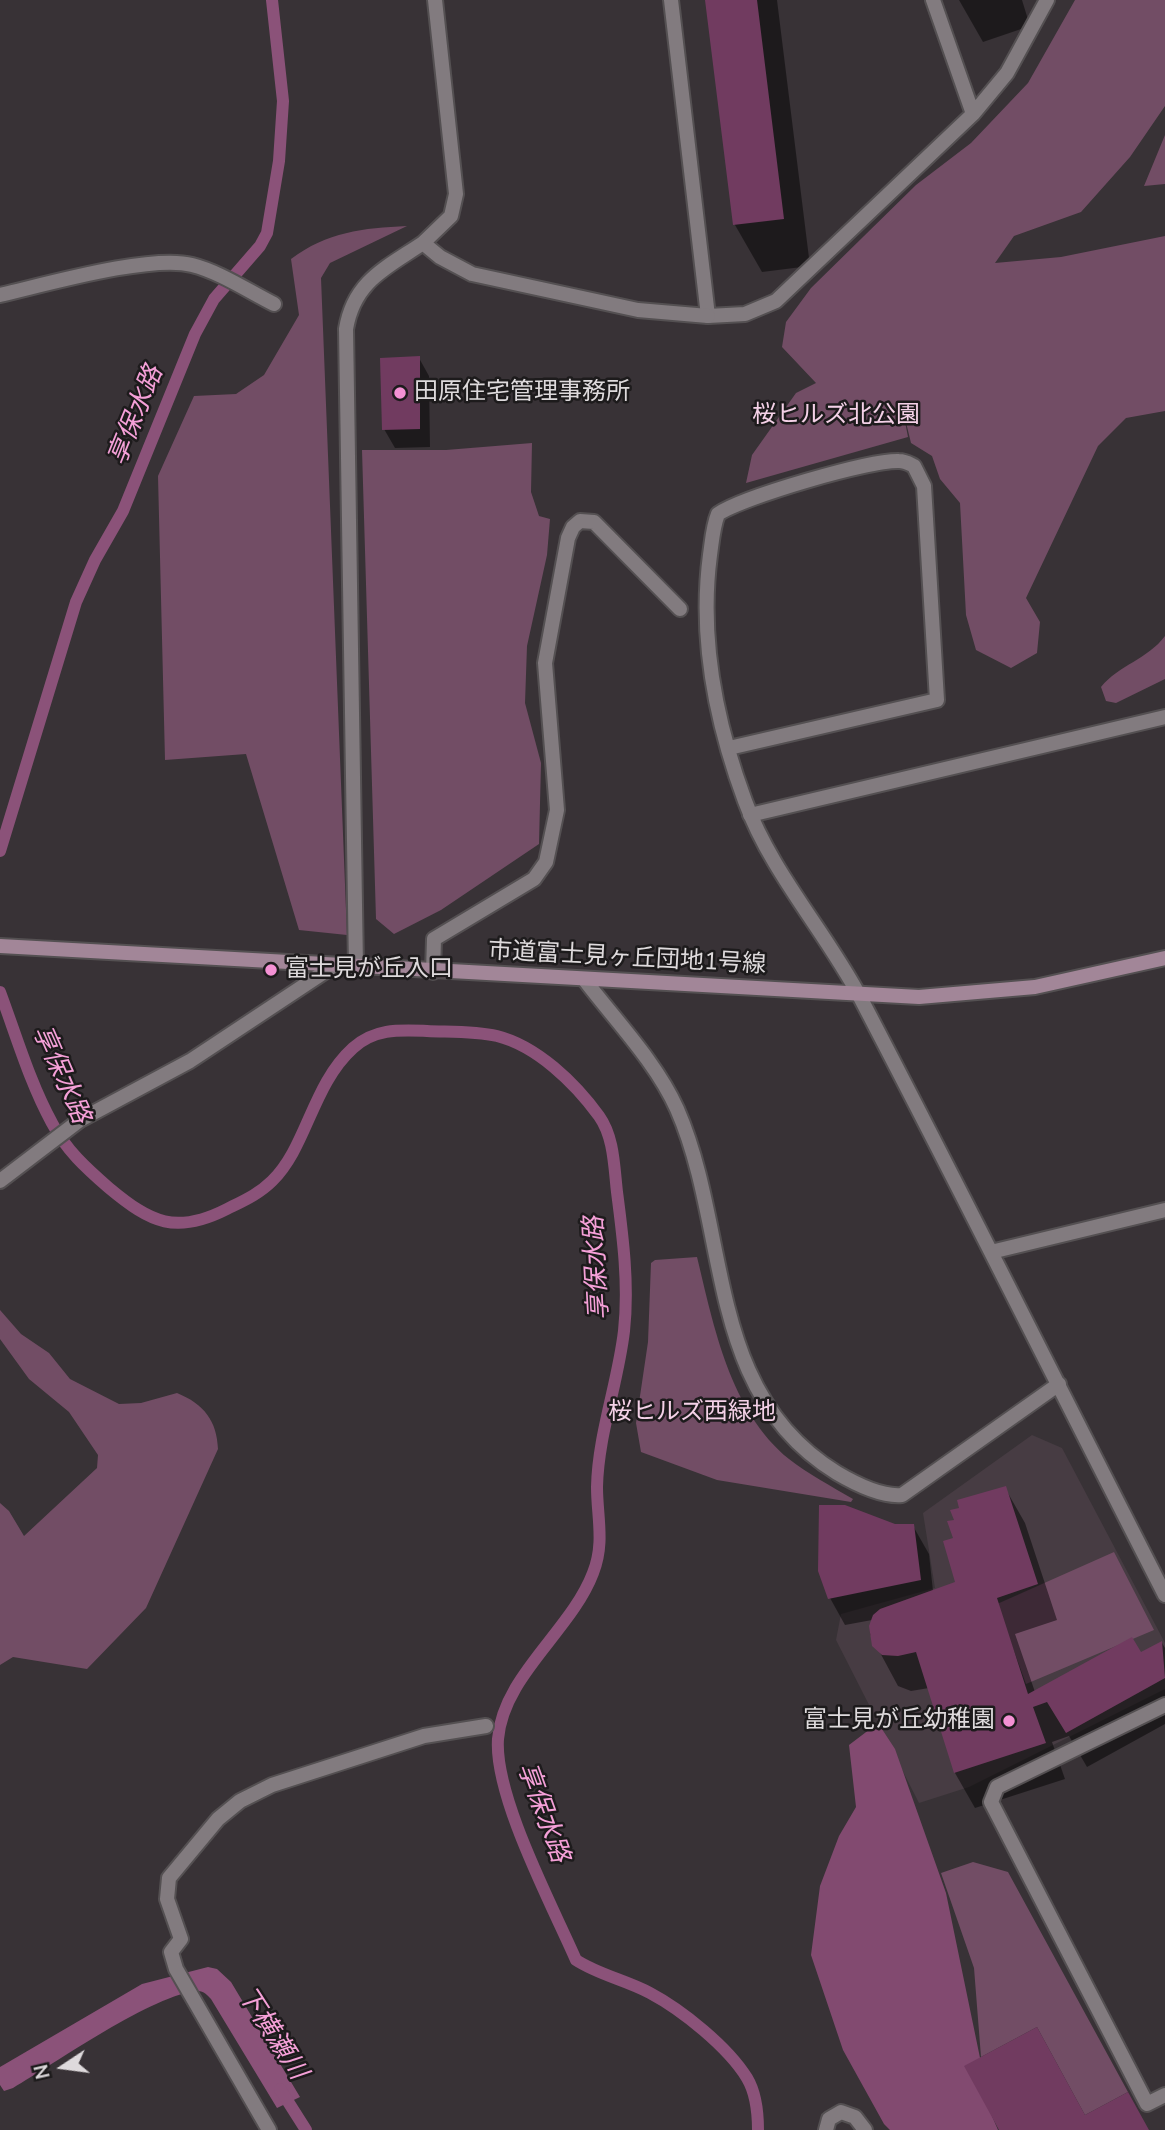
<!DOCTYPE html>
<meta charset="utf-8">
<style>
body{margin:0}
#map{position:relative;width:1165px;height:2130px;overflow:hidden;background:#383236;font-family:"Nunito Sans",sans-serif}
canvas{display:block}
.north{position:absolute;left:28px;top:2032px;width:70px;height:70px;-webkit-text-stroke:5px #1d1b1c;paint-order:stroke;rotate:257deg;font-size:19px;font-weight:700;line-height:28px;text-align:center;color:#dedadc}
.north::after{content:'';display:block;margin:auto;width:24px;height:32px;background:#dedadc;clip-path:polygon(50% 0,100% 100%,50% 72%,0 100%)}
</style>
<div id="map">
<canvas width="1165" height="2130"></canvas>
<div class="north">N</div>
</div>
<script>
const c = document.querySelector('canvas').getContext('2d');
c.lineJoin = 'round';
function fillPath(path, color) { c.fillStyle = color; c.fill(path, 'evenodd'); }
function strokePath(path, color, width, dash) { c.strokeStyle = color; c.lineWidth = width; c.lineCap = dash ? 'butt' : 'round'; c.setLineDash(dash || []); c.stroke(path); }
function drawText(font, color, halo, rows, align = 'center') {
  c.font = font + ' "Nunito Sans","Noto Sans JP",sans-serif'; c.lineWidth = 5; c.setLineDash([]); c.textBaseline = 'middle'; c.strokeStyle = halo; c.fillStyle = color; for (const [text, x, y, turn = 0] of rows) {
    c.save(); c.translate(x, y); c.rotate((+turn || 0) * Math.PI / 180); c.textAlign = isNaN(turn) ? turn : align; if (halo) c.strokeText(text, 0, 0); c.fillText(text, 0, 0); c.restore();
  }
}
const built = new Path2D(`
 M 1032,1435 L 1062,1448 L 1165,1643 L 1165,1689 L 969,1787 L 919,1803 L 836,1640 L 841,1614 L 935,1588 L 923,1513 Z`);
const green = new Path2D(`
 M 1075,0 L 1165,0 L 1165,106 L 1130,157 L 1081,212 L 1014,236 L 995,263 L 1061,257 L 1165,236 L 1165,411 L 1126,418 L 1098,446 L 1026,598 L 1040,622 L 1037,653 L 1011,668 L 976,650 L 966,615 L 960,503 L 940,479 L 932,456 L 911,443 L 902,406 L 908,437 L 746,483 L 752,455 L 796,393 L 816,383 L 782,347 L 786,322 L 811,288 L 916,185 L 971,143 L 1028,83 Z
 M 1165,135 L 1165,184 L 1144,186 Z
 M 407,226 L 330,263 L 321,278 L 347,935 L 299,930 L 246,754 L 165,760 L 158,476 L 194,396 L 236,394 L 264,375 L 299,315 L 291,259 C 327,232 363,228 407,226 Z
 M 532,443 L 531,492 L 539,516 L 550,519 L 547,555 L 527,646 L 525,703 L 541,763 L 539,844 L 441,910 L 394,934 L 376,919 L 362,450 L 446,450 Z
 M 1165,636 L 1165,679 L 1116,703 L 1106,701 L 1101,687 C 1119,665 1148,659 1165,636 Z
 M 697,1257 C 714,1327 730,1411 789,1459 C 808,1474 831,1486 853,1499 L 851,1502 L 717,1480 L 641,1452 L 636,1423 L 648,1342 L 651,1263 L 655,1260 Z
 M 0,1310 L 21,1334 L 49,1353 L 70,1379 L 119,1404 L 141,1403 L 177,1393 C 204,1404 217,1421 218,1449 L 146,1608 L 87,1669 L 13,1657 L 0,1665 L 0,1503 L 9,1511 L 24,1536 L 97,1468 L 98,1455 L 69,1412 L 29,1379 L 0,1339 Z
 M 1114,1552 L 1154,1630 L 1026,1684 L 997,1604 Z
 M 973,1862 L 1008,1872 L 1128,2092 L 1085,2115 L 1037,2027 L 981,2057 L 974,1968 L 941,1873 Z`);
const forest = new Path2D(`
 M 878,1723 L 895,1749 L 946,1893 L 992,2116 L 998,2130 L 890,2130 L 884,2124 L 843,2050 L 811,1955 L 820,1886 L 839,1836 L 856,1807 L 849,1745 Z`);
const water = new Path2D(`
 M 208,1967 L 217,1969 L 231,1982 L 300,2097 L 277,2108 L 211,1999 C 207,1995 204,1991 198,1991 C 155,1993 54,2064 13,2088 L 4,2091 L 0,2085 L 0,2067 L 142,1984 Z`);
const shadow = new Path2D(`
 M 707,0 L 777,0 L 810,266 L 762,272 L 735,225 Z
 M 959,0 L 1022,0 L 1030,26 L 983,42 Z
 M 419,358 L 429,376 L 430,447 L 395,448 L 384,429 Z
 M 1005,1488 L 1025,1523 L 1057,1620 L 1015,1634 L 1035,1692 L 1140,1654 L 1162,1643 L 1165,1648 L 1165,1724 L 1087,1767 L 1069,1736 L 1052,1742 L 1065,1779 L 975,1808 L 955,1773 L 929,1688 L 911,1691 L 898,1686 L 870,1634 L 872,1620 L 845,1625 L 830,1598 L 895,1526 L 913,1526 L 929,1554 L 933,1591 L 958,1583 L 956,1521 Z`);
const stream = new Path2D(`
 M 0,851 L 76,602 L 95,560 L 123,511 L 195,334 L 214,299 L 260,246 L 267,233 L 279,161 L 283,101 L 272,0
 M 0,992 C 16,1035 30,1083 52,1123 C 66,1150 86,1168 109,1188 C 151,1223 176,1235 227,1209 C 243,1201 259,1194 272,1181 C 307,1147 312,1085 353,1048 C 375,1028 400,1030 427,1031 C 450,1032 475,1031 497,1036 C 537,1046 575,1083 599,1116 C 614,1137 614,1166 617,1192 C 623,1238 629,1285 624,1331 C 618,1383 598,1435 597,1487 C 597,1517 605,1543 593,1573 C 571,1631 503,1676 498,1739 C 494,1796 552,1905 576,1960 C 599,1975 626,1980 650,1993 C 682,2010 728,2047 747,2078 C 756,2093 758,2112 758,2130
 M 280,2089 L 306,2130`);
const building = new Path2D(`
 M 705,0 L 757,0 L 784,219 L 733,225 Z
 M 420,356 L 420,429 L 382,430 L 380,358 Z
 M 1006,1486 L 1038,1584 L 997,1598 L 1028,1694 L 1132,1637 L 1141,1652 L 1162,1641 L 1165,1678 L 1066,1733 L 1047,1702 L 1033,1707 L 1046,1743 L 954,1773 L 916,1652 L 898,1656 L 882,1655 L 872,1646 L 869,1626 L 873,1615 L 880,1609 L 955,1582 L 943,1541 L 953,1538 L 947,1521 L 954,1520 L 950,1510 L 959,1508 L 957,1500 Z
 M 819,1505 L 845,1505 L 895,1524 L 914,1524 L 921,1580 L 828,1599 L 818,1571 Z
 M 1037,2027 L 1085,2115 L 1128,2092 L 1149,2130 L 999,2130 L 964,2066 Z`);
const lane = new Path2D(`
 M 671,0 L 708,316 L 745,314 L 776,301 L 973,114 L 1007,73 L 1047,0
 M 933,0 L 973,114
 M 433,972 L 434,939 L 534,879 L 546,862 L 557,810 L 545,663 L 568,538 L 573,527 L 580,521 L 594,522 L 680,609
 M 826,2130 L 829,2119 L 841,2112 L 855,2117 L 865,2130`);
const street = new Path2D(`
 M 423,243 L 451,216 L 456,194 L 435,0
 M 0,295 C 44,285 151,254 192,265 C 220,272 248,291 274,304
 M 729,748 L 937,700 L 924,486 L 914,466 C 908,463 905,461 899,461 C 869,460 743,497 718,514 C 713,526 712,541 710,555 C 699,638 716,723 745,801 C 771,872 825,931 860,997 C 964,1196 1063,1396 1165,1595
 M 750,815 L 1165,717
 M 356,968 L 346,329 C 354,281 386,268 423,243 L 440,257 L 472,274 L 638,310 L 708,316
 M 584,979 C 615,1020 656,1062 677,1109 C 731,1232 704,1392 837,1473 C 854,1483 881,1497 902,1495 L 1059,1384
 M 0,1181 L 80,1120 L 190,1061 L 332,967
 M 991,1252 L 1165,1210
 M 1165,1705 L 997,1787 L 991,1802 L 1147,2104 L 1165,2095
 M 269,2130 L 176,1969 L 171,1952 L 181,1939 L 167,1899 L 169,1878 L 218,1819 L 240,1801 L 272,1785 L 424,1736 L 486,1726`);
const secondary = new Path2D(`
 M 0,946 L 919,997 L 1035,987 L 1165,958`);
const markers = [
 [400,393,7,"#f491d4"],
 [271,970,7,"#f491d4"],
 [1009,1721,7,"#f491d4"]
];
const poiNames = [
 ["田原住宅管理事務所",414,393],
 ["富士見が丘入口",285,970],
 ["富士見が丘幼稚園",995,1721,"right"]
];
const parkNames = [
 ["桜ヒルズ北公園",836,416],
 ["桜ヒルズ西緑地",692,1413]
];
const streetNames = [
 ["市道富士見ヶ丘団地1号線",627,959,3]
];
const waterNames = [
 ["享保水路",137,416,-68],
 ["享保水路",60,1075,66],
 ["享保水路",598,1268,-93],
 ["享保水路",542,1813,70],
 ["下横瀬川",271,2034,57]
];
fillPath(built, '#473c43');
fillPath(green, '#724d65');
fillPath(forest, '#824a70');
fillPath(water, '#8b5279');
fillPath(shadow, '#0007');
strokePath(stream, '#8b5279', 12);
fillPath(building, '#713b60');
strokePath(lane, '#545052', 18);
strokePath(street, '#545052', 18);
strokePath(secondary, '#545052', 18);
strokePath(lane, '#827b7f', 14);
strokePath(street, '#827b7f', 14);
strokePath(secondary, '#a28698', 14);
for (const [x, y, r, color] of markers) { const dot = new Path2D(); dot.arc(x, y, r, 0, 2 * Math.PI); c.fillStyle = color; c.fill(dot); strokePath(dot, '#1d1b1c', 2.5); }
drawText('24px', '#dedadc', '#1d1b1c', poiNames, 'left');
drawText('24px', '#f4d1e7', '#1d1b1c', parkNames);
drawText('24px', '#dedadc', '#1d1b1c', streetNames);
drawText('italic 26px', '#f5a0d8', '#1d1b1c', waterNames);
</script>
